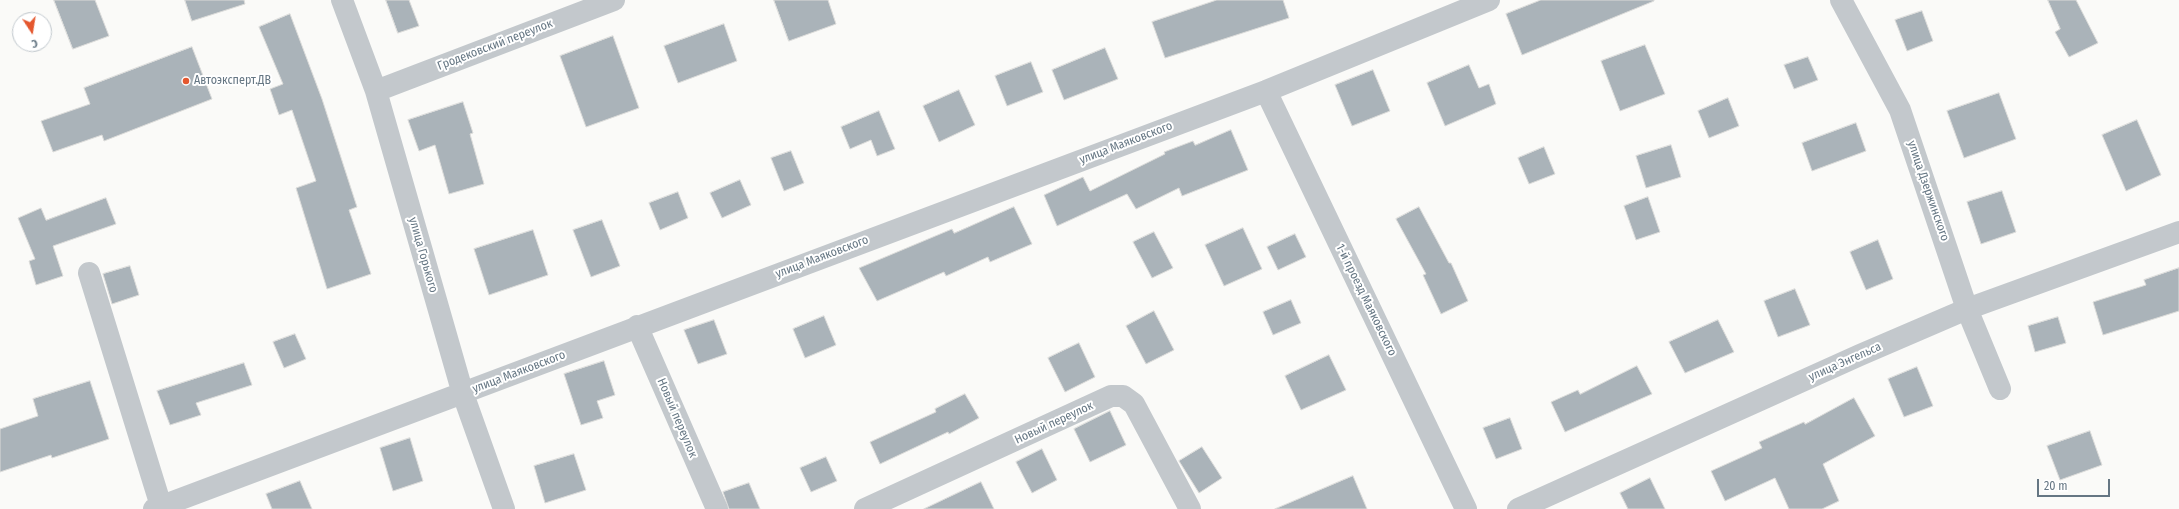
<!DOCTYPE html>
<meta charset="utf-8">
<style>
body{margin:0}
#map{position:relative;width:2179px;height:509px;overflow:hidden;background:#fafaf8;font-family:"Fira Sans Condensed",sans-serif}
canvas{display:block}
.north{position:absolute;left:12px;top:12px;width:40px;height:40px;box-sizing:border-box;background:#fff;border:1px solid #c1c8cd;border-radius:50%;rotate:168deg;font-size:11px;font-weight:700;line-height:16px;text-align:center;color:#657683}
.north::after{content:'';display:block;margin:auto;width:14px;height:18px;background:#e4572e;clip-path:polygon(50% 0,100% 100%,50% 72%,0 100%)}
.scale{position:absolute;left:2037px;top:479px;width:73px;height:18px;box-sizing:border-box;border:2px solid #657683;border-top:0;padding-left:5px;font-size:12px;line-height:14px;white-space:nowrap;color:#657683;-webkit-text-stroke:3px #fff;paint-order:stroke}
</style>
<div id="map">
<canvas width="2179" height="509"></canvas>
<div class="north">С</div>
<div class="scale">20 m</div>
</div>
<script>
const c = document.querySelector('canvas').getContext('2d');
c.lineJoin = 'round';
function fillPath(path, color) { c.fillStyle = color; c.fill(path, 'evenodd'); }
function strokePath(path, color, width, dash) { c.strokeStyle = color; c.lineWidth = width; c.lineCap = dash ? 'butt' : 'round'; c.setLineDash(dash || []); c.stroke(path); }
function drawText(font, color, halo, rows, align = 'center') {
  c.font = font + ' "Fira Sans Condensed",sans-serif'; c.lineWidth = 4; c.setLineDash([]); c.textBaseline = 'middle'; c.strokeStyle = halo; c.fillStyle = color; for (const [text, x, y, turn = 0] of rows) {
    c.save(); c.translate(x, y); c.rotate((+turn || 0) * Math.PI / 180); c.textAlign = isNaN(turn) ? turn : align; if (halo) c.strokeText(text, 0, 0); c.fillText(text, 0, 0); c.restore();
  }
}
const building = new Path2D(`
 M 54,0 L 95,0 L 109,36 L 73,49 Z
 M 185,0 L 244,0 L 245,4 L 192,21 Z
 M 386,0 L 409,0 L 419,26 L 398,33 Z
 M 774,0 L 828,0 L 836,24 L 789,41 Z
 M 1217,0 L 1283,0 L 1289,18 L 1165,58 L 1152,22 Z
 M 1541,0 L 1654,0 L 1654,1 L 1522,55 L 1506,14 Z
 M 2048,0 L 2076,0 L 2098,43 L 2069,57 L 2055,32 L 2060,29 Z
 M 1922,11 L 1933,41 L 1907,51 L 1895,20 Z
 M 290,14 L 322,99 L 357,207 L 349,210 L 371,274 L 327,289 L 296,188 L 316,181 L 292,110 L 279,115 L 270,89 L 283,84 L 259,27 Z
 M 724,24 L 737,61 L 678,83 L 664,46 Z
 M 613,36 L 639,108 L 586,127 L 560,56 Z
 M 1645,45 L 1665,94 L 1620,111 L 1601,61 Z
 M 192,47 L 212,99 L 104,141 L 102,135 L 53,152 L 41,121 L 90,104 L 84,88 Z
 M 1105,48 L 1118,79 L 1064,100 L 1052,70 Z
 M 1808,57 L 1818,80 L 1794,89 L 1784,65 Z
 M 1031,62 L 1043,92 L 1007,106 L 995,76 Z
 M 1469,65 L 1479,88 L 1489,84 L 1496,104 L 1445,126 L 1427,83 Z
 M 1373,70 L 1390,111 L 1352,126 L 1335,85 Z
 M 959,90 L 975,125 L 939,142 L 923,106 Z
 M 1999,93 L 2016,139 L 1964,158 L 1947,111 Z
 M 1728,98 L 1739,126 L 1709,138 L 1698,111 Z
 M 463,102 L 473,133 L 470,134 L 484,184 L 449,194 L 435,145 L 419,151 L 408,120 Z
 M 879,111 L 895,149 L 877,156 L 871,140 L 850,149 L 841,127 Z
 M 2137,120 L 2161,175 L 2126,191 L 2102,135 Z
 M 1856,123 L 1866,151 L 1812,171 L 1802,143 Z
 M 1231,130 L 1248,170 L 1182,196 L 1179,188 L 1136,209 L 1127,194 L 1057,226 L 1044,195 L 1083,177 L 1090,191 L 1165,154 L 1164,152 L 1193,141 L 1195,145 Z
 M 1671,145 L 1681,177 L 1646,188 L 1636,156 Z
 M 1544,147 L 1555,174 L 1529,184 L 1518,158 Z
 M 791,151 L 804,183 L 784,191 L 771,158 Z
 M 740,180 L 751,205 L 722,218 L 710,193 Z
 M 2002,191 L 2016,232 L 1981,244 L 1967,202 Z
 M 678,192 L 688,218 L 660,230 L 649,203 Z
 M 1648,197 L 1660,232 L 1636,240 L 1624,206 Z
 M 106,198 L 116,224 L 53,246 L 63,276 L 36,285 L 29,261 L 35,259 L 18,218 L 41,208 L 46,220 Z
 M 1014,207 L 1032,244 L 990,262 L 988,257 L 946,276 L 944,272 L 877,301 L 859,268 L 952,229 L 954,233 Z
 M 1419,207 L 1449,263 L 1451,263 L 1468,301 L 1441,314 L 1423,275 L 1426,274 L 1396,219 Z
 M 602,220 L 620,266 L 591,277 L 573,230 Z
 M 1243,228 L 1262,269 L 1224,286 L 1205,245 Z
 M 533,230 L 548,275 L 489,295 L 474,249 Z
 M 1154,232 L 1173,268 L 1152,278 L 1133,242 Z
 M 1295,234 L 1306,257 L 1278,270 L 1267,247 Z
 M 1878,240 L 1893,279 L 1866,290 L 1850,252 Z
 M 130,266 L 139,295 L 112,304 L 103,274 Z
 M 2179,268 L 2179,311 L 2103,335 L 2093,302 L 2146,285 L 2144,280 Z
 M 1795,289 L 1810,325 L 1778,337 L 1764,301 Z
 M 1291,300 L 1301,323 L 1273,335 L 1263,312 Z
 M 1154,311 L 1174,350 L 1146,364 L 1126,326 Z
 M 824,316 L 836,345 L 805,358 L 793,329 Z
 M 2058,317 L 2066,343 L 2035,352 L 2028,326 Z
 M 714,320 L 727,354 L 698,364 L 684,330 Z
 M 1718,320 L 1734,352 L 1685,373 L 1669,342 Z
 M 295,334 L 306,359 L 284,368 L 273,342 Z
 M 1079,343 L 1095,377 L 1065,392 L 1048,358 Z
 M 1329,355 L 1346,390 L 1301,410 L 1285,376 Z
 M 604,361 L 615,395 L 597,401 L 603,418 L 581,425 L 564,374 Z
 M 244,363 L 252,385 L 196,403 L 201,415 L 170,425 L 157,391 Z
 M 1637,366 L 1652,394 L 1565,432 L 1551,402 L 1578,390 L 1580,394 Z
 M 1917,367 L 1933,406 L 1904,417 L 1888,379 Z
 M 90,381 L 109,439 L 52,458 L 51,455 L 0,472 L 0,429 L 38,416 L 33,399 Z
 M 965,394 L 979,418 L 949,434 L 948,432 L 880,464 L 870,442 L 936,412 L 935,409 Z
 M 1854,398 L 1875,436 L 1823,464 L 1839,501 L 1822,509 L 1789,509 L 1775,478 L 1725,501 L 1711,471 L 1762,448 L 1759,442 L 1804,422 L 1805,424 Z
 M 1110,411 L 1126,445 L 1090,462 L 1074,429 Z
 M 1510,418 L 1522,449 L 1496,459 L 1483,428 Z
 M 2090,431 L 2102,465 L 2060,480 L 2047,446 Z
 M 410,438 L 423,481 L 393,491 L 380,448 Z
 M 1202,447 L 1222,478 L 1199,493 L 1179,461 Z
 M 1042,449 L 1057,480 L 1032,493 L 1016,462 Z
 M 574,454 L 586,490 L 545,503 L 534,466 Z
 M 826,457 L 837,481 L 811,492 L 800,468 Z
 M 1353,476 L 1367,509 L 1275,509 Z
 M 1650,478 L 1665,509 L 1628,509 L 1620,493 Z
 M 300,481 L 312,509 L 272,509 L 266,494 Z
 M 981,482 L 994,509 L 924,509 Z
 M 749,483 L 760,509 L 729,509 L 723,492 Z`);
const minor = new Path2D(`
 M 342,0 L 376,91 L 463,394 L 504,509
 M 1841,0 L 1900,110 L 1967,309 L 2000,389
 M 376,91 L 614,0
 M 1266,91 L 1466,509
 M 89,273 L 161,506
 M 637,326 L 717,509
 M 154,509 L 1266,91 L 1489,0
 M 865,509 L 1111,396 L 1123,396 L 1134,404 L 1190,509
 M 1518,509 L 1860,355 L 1967,309 L 2179,232`);
const markers = [
 [186,81,4,"#e4572e"]
];
const streetNames = [
 ["Гродековский переулок",495,45,-21],
 ["улица Маяковского",1126,143,-21],
 ["улица Дзержинского",1928,191,71],
 ["улица Горького",423,255,74],
 ["улица Маяковского",822,257,-21],
 ["1-й проезд Маяковского",1366,300,64],
 ["улица Энгельса",1845,362,-24],
 ["улица Маяковского",519,372,-21],
 ["Новый переулок",677,418,67],
 ["Новый переулок",1054,423,-25]
];
const poiNames = [
 ["Автоэксперт.ДВ",194,81]
];
fillPath(building, '#aab3b9');
strokePath(building, '#dcdcda', 1);
strokePath(minor, '#c3c8cc', 22);
for (const [x, y, r, color] of markers) { const dot = new Path2D(); dot.arc(x, y, r, 0, 2 * Math.PI); c.fillStyle = color; c.fill(dot); strokePath(dot, '#fff', 1.5); }
drawText('12px', '#657683', '#fff', streetNames);
drawText('12px', '#657683', '#fff', poiNames, 'left');
</script>
